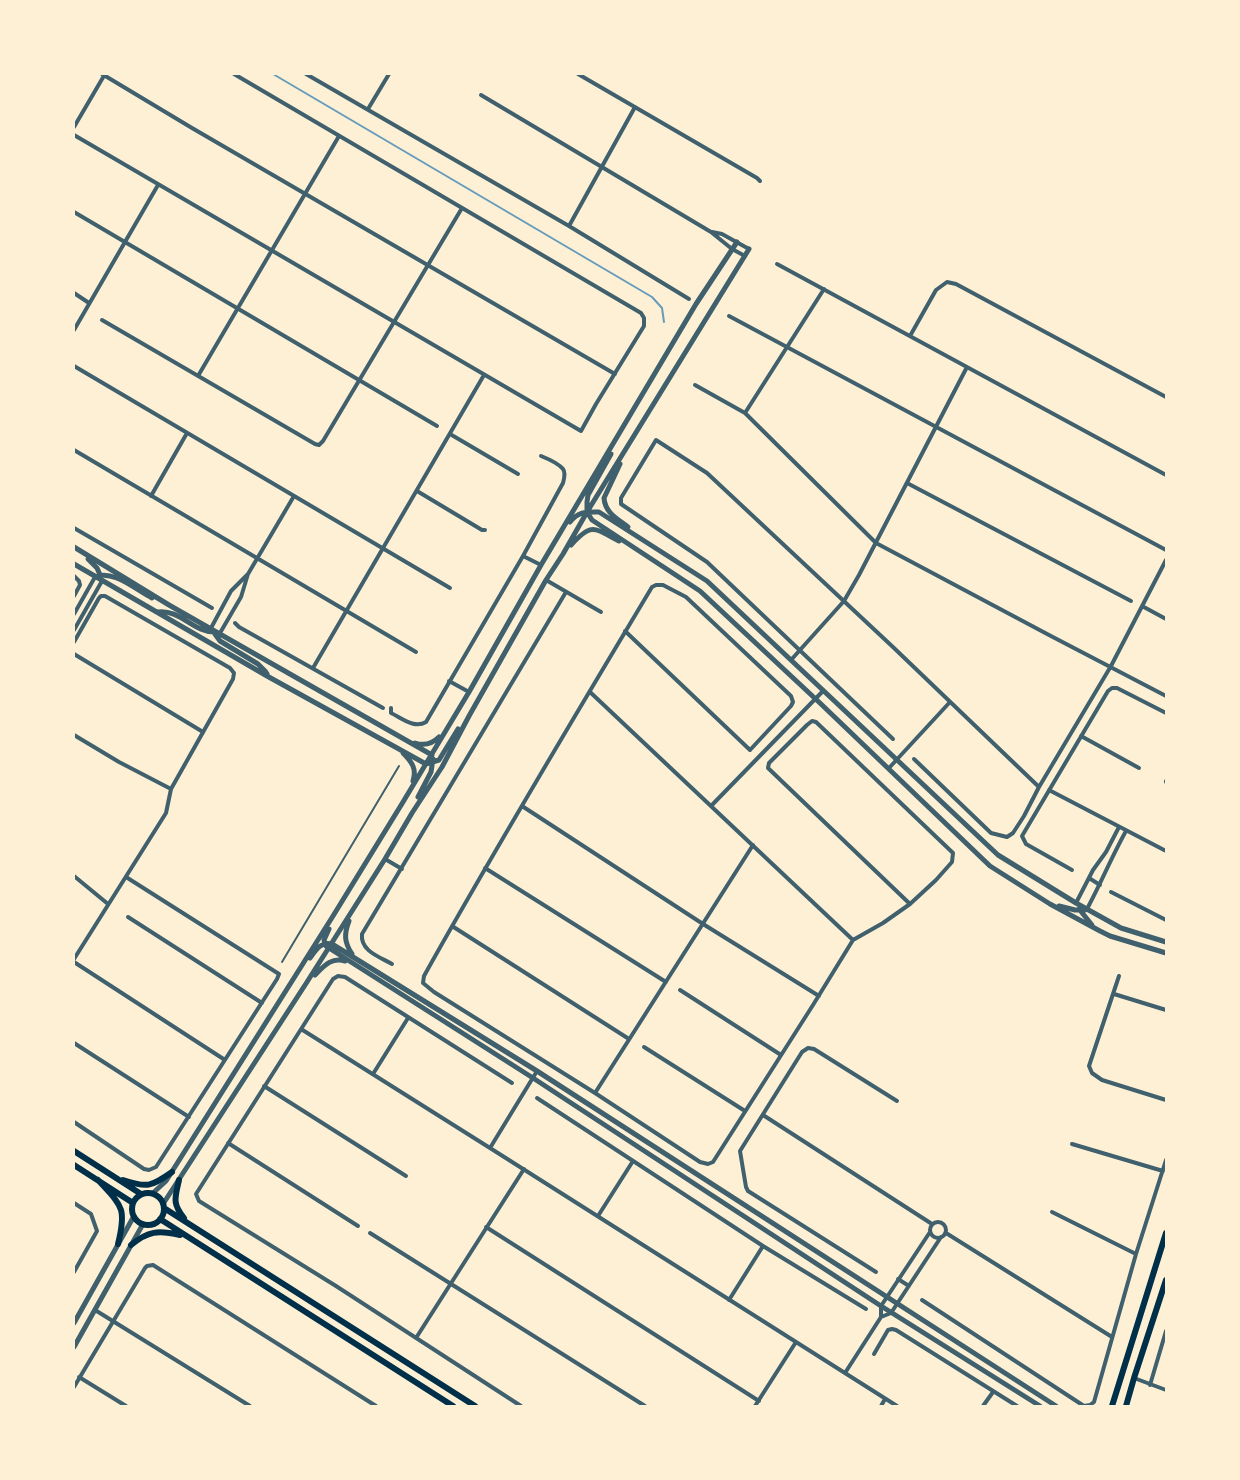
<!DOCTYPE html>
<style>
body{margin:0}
#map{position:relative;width:1240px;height:1480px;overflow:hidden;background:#fdf0d5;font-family:"Golos Text",sans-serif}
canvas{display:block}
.frame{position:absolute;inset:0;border:75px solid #fdf0d5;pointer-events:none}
</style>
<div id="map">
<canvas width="1240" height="1480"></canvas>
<div class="frame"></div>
</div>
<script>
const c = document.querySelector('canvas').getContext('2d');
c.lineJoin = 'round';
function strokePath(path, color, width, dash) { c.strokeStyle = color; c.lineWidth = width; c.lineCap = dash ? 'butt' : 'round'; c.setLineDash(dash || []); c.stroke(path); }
const stream = new Path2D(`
 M 273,74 L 652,297 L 662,308 L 664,322`);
const service = new Path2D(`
 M 282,962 L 399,766`);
const minor = new Path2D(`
 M 102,74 L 192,128 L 615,374
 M 306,74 L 569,226 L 689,299
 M 578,74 L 757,178 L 760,181
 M 481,95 L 711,232 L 732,249 L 745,256
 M 368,109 L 389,74
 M 74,127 L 105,74
 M 74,135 L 581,431 L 596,404 L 644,326 L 644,318 L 641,313 L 234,74
 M 74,212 L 437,426
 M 569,226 L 635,107
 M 712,232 L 722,234 L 749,249
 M 777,264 L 1166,475
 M 74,293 L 89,303
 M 729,316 L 1166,550
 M 102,320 L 315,444 L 319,445 L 323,441 L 462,208
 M 74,330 L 158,185
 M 910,336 L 936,290 L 947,282 L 956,284 L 1166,397
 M 74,366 L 450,588
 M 198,376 L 339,136
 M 695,385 L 745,413 L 876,543 L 1049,635 L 1166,696
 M 745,413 L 824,289
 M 450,434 L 518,474
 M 74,450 L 416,652
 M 907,483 L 1131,601
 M 417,491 L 482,530 L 485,530
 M 151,496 L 187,433
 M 74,528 L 212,608
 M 523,556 L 541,565
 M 74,576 L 79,581 L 80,585 L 74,596
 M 546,580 L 601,612
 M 1142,606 L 1166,619
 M 74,614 L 95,577
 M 235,623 L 239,627 L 383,708
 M 211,628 L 231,591 L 248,574
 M 74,630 L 102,581
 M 625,631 L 750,750 L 791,706 L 793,702 L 791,696 L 686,597 L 663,585 L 656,585 L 652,587 C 575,716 497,845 424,976 L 423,983 L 434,992 L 595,1093 L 700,1162 L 708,1164 L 713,1162 L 813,1005 L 853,940 L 883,923 L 910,904 L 936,880 L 952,862 L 953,853 L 816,722 L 812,721 L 807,725 L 769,763 L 768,768 L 910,904
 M 220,633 L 241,597 L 248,574 L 294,496
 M 74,642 L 99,598 L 101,596 L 105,596 L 230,668 L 234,673 L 233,679 L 171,789 L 166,813 L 74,959
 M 74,654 L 203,732
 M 791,660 L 844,601 L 859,575 L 967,367
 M 313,668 L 484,375
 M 449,681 L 469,692
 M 590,692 L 853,940
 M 391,708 L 391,713 C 402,718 414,729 426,722 L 523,556 L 563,483 C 564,479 566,473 563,469 C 559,464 546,458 541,456
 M 74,735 L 119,762 L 171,789
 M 1081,736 L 1139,768
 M 893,739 L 707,562 L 621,504 L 621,498 L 656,440 L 707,473 L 894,648 L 1039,787
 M 914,759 L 991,833 L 1007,837 L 1013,833 L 1024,816 L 1039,787 L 1111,666 L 1166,560
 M 889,768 L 950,702
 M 1166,781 L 1166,782
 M 1049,790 L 1166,851
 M 522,806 L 703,924 L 819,996
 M 711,806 L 823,691
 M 385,859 L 402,869
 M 485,868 L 666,982
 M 1072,870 L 1026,844 L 1022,836 L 1108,691 L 1112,688 L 1117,688 L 1166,713
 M 74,876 L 108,904
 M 1089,878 L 1100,885
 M 1111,892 L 1166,920
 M 1076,903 L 1093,870 L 1106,852 L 1119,827
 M 1087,909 C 1101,883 1112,856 1126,831
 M 128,917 L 262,1003
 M 452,926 L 629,1039
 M 74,962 L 225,1060
 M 392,964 C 380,957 360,951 362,934 L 566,592
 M 1119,976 L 1089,1066 L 1092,1073 L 1102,1080 L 1166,1100
 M 680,990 L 781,1055
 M 1114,994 L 1166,1010
 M 301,1029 L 490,1148 L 897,1406
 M 74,1043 L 189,1117
 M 644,1047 L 745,1111
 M 373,1074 L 408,1018
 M 512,1083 L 345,977 L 338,976 L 333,979 L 196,1194 L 199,1201 L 336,1286 L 521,1406
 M 264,1086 L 406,1176
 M 595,1093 L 753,845
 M 537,1098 L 763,1246 L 866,1309
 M 763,1115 L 932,1224
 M 74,1122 L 144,1169 L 149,1170 L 156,1167 L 277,979 L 279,974 L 126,877
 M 228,1143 L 358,1226
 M 1072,1144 L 1163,1171
 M 490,1148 L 537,1071
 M 74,1203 L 91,1214 L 97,1231 L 74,1272
 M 1052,1212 L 1136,1254
 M 598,1216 L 633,1161
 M930 1230a8 8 0 1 1 16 0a8 8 0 1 1-16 0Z
 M 486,1227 L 759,1401
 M 370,1233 L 645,1406
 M 946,1233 L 1112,1337
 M 876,1272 L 748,1191 L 746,1187 L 740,1151 L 802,1052 L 808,1048 L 814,1049 L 897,1101
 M 898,1279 L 909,1286
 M 729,1300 L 763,1246
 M 922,1300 L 1084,1406 L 1090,1405 L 1094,1402 L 1136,1254 L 1166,1160
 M 95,1310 L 250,1406
 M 881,1317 L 881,1306 L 930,1232
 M 416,1338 L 524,1169
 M 874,1354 L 888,1330 L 892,1329 L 896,1330 L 1017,1406
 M 845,1373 L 881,1317 L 891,1313 L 941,1237
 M 79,1377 L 126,1406
 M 1134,1378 L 1166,1390
 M 1150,1385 L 1166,1331
 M 74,1387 L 145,1268 L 147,1266 L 153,1265 L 376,1406
 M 755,1406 L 796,1342
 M 881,1406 L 885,1399
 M 983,1406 L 993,1392`);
const tertiary = new Path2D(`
 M 620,464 L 604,498 C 605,513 618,519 628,527
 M 587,510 L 587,502 L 588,495 L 611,454
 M 587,512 L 592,520 L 700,591 L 821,704 L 990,866 L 1050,904 L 1100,931 L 1110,936 L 1166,953
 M 570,522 C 579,511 586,512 599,512 L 707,581 L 998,855 L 1076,903 L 1121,928 L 1166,942
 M 571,545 C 592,522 594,528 619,541
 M 74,547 L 169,605 L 432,755
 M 88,559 L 97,568 L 101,577
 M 74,564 L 267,676 L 426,764
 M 95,577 C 113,569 136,590 152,598
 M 158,612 C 180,609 194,633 216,632
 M 212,630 L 220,641 L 258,664 L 265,671 L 267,674
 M 415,743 C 424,746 432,744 439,737
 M 403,753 C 412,762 417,769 413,781
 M 426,764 L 439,760 L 458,729
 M 418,797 L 431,772 L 433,759
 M 1059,906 L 1075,910 L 1085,910
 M 1079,909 L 1092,925
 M 349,921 C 344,934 344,942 352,954
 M 329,929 L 324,940 L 326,946 L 329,948 L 533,1078 L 881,1306 L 1040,1406
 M 310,958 C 316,950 321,941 332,944 L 537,1071 L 1056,1406
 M 315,975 C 324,966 331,957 345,961
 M 153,1193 L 166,1181 L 333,916 L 403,802 L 469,692 L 541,565 L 696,304 L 737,242
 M 163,1204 L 307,982 L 385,859 L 412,813 L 442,767 L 469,716 L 546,580 L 563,554 L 587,512 L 749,249
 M 74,1323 L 134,1216
 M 74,1347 L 143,1224`);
const primary = new Path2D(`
 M 74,1151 L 141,1194
 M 74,1165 L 133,1203
 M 98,1180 C 122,1206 127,1208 118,1244
 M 123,1180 C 147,1188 151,1187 172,1172
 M 179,1180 C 175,1198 172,1203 184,1218
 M132 1209a16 16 0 1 1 32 0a16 16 0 1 1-32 0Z
 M 164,1208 L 475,1406
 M 160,1219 L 453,1406
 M 131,1245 C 148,1231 158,1230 180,1235
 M 1112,1406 L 1166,1233
 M 1126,1406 L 1134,1378 L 1166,1280`);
strokePath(stream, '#669bbc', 2);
strokePath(service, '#3f606c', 2);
strokePath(minor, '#3f606c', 4);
strokePath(tertiary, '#3f606c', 5);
strokePath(primary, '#003049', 6);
</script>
